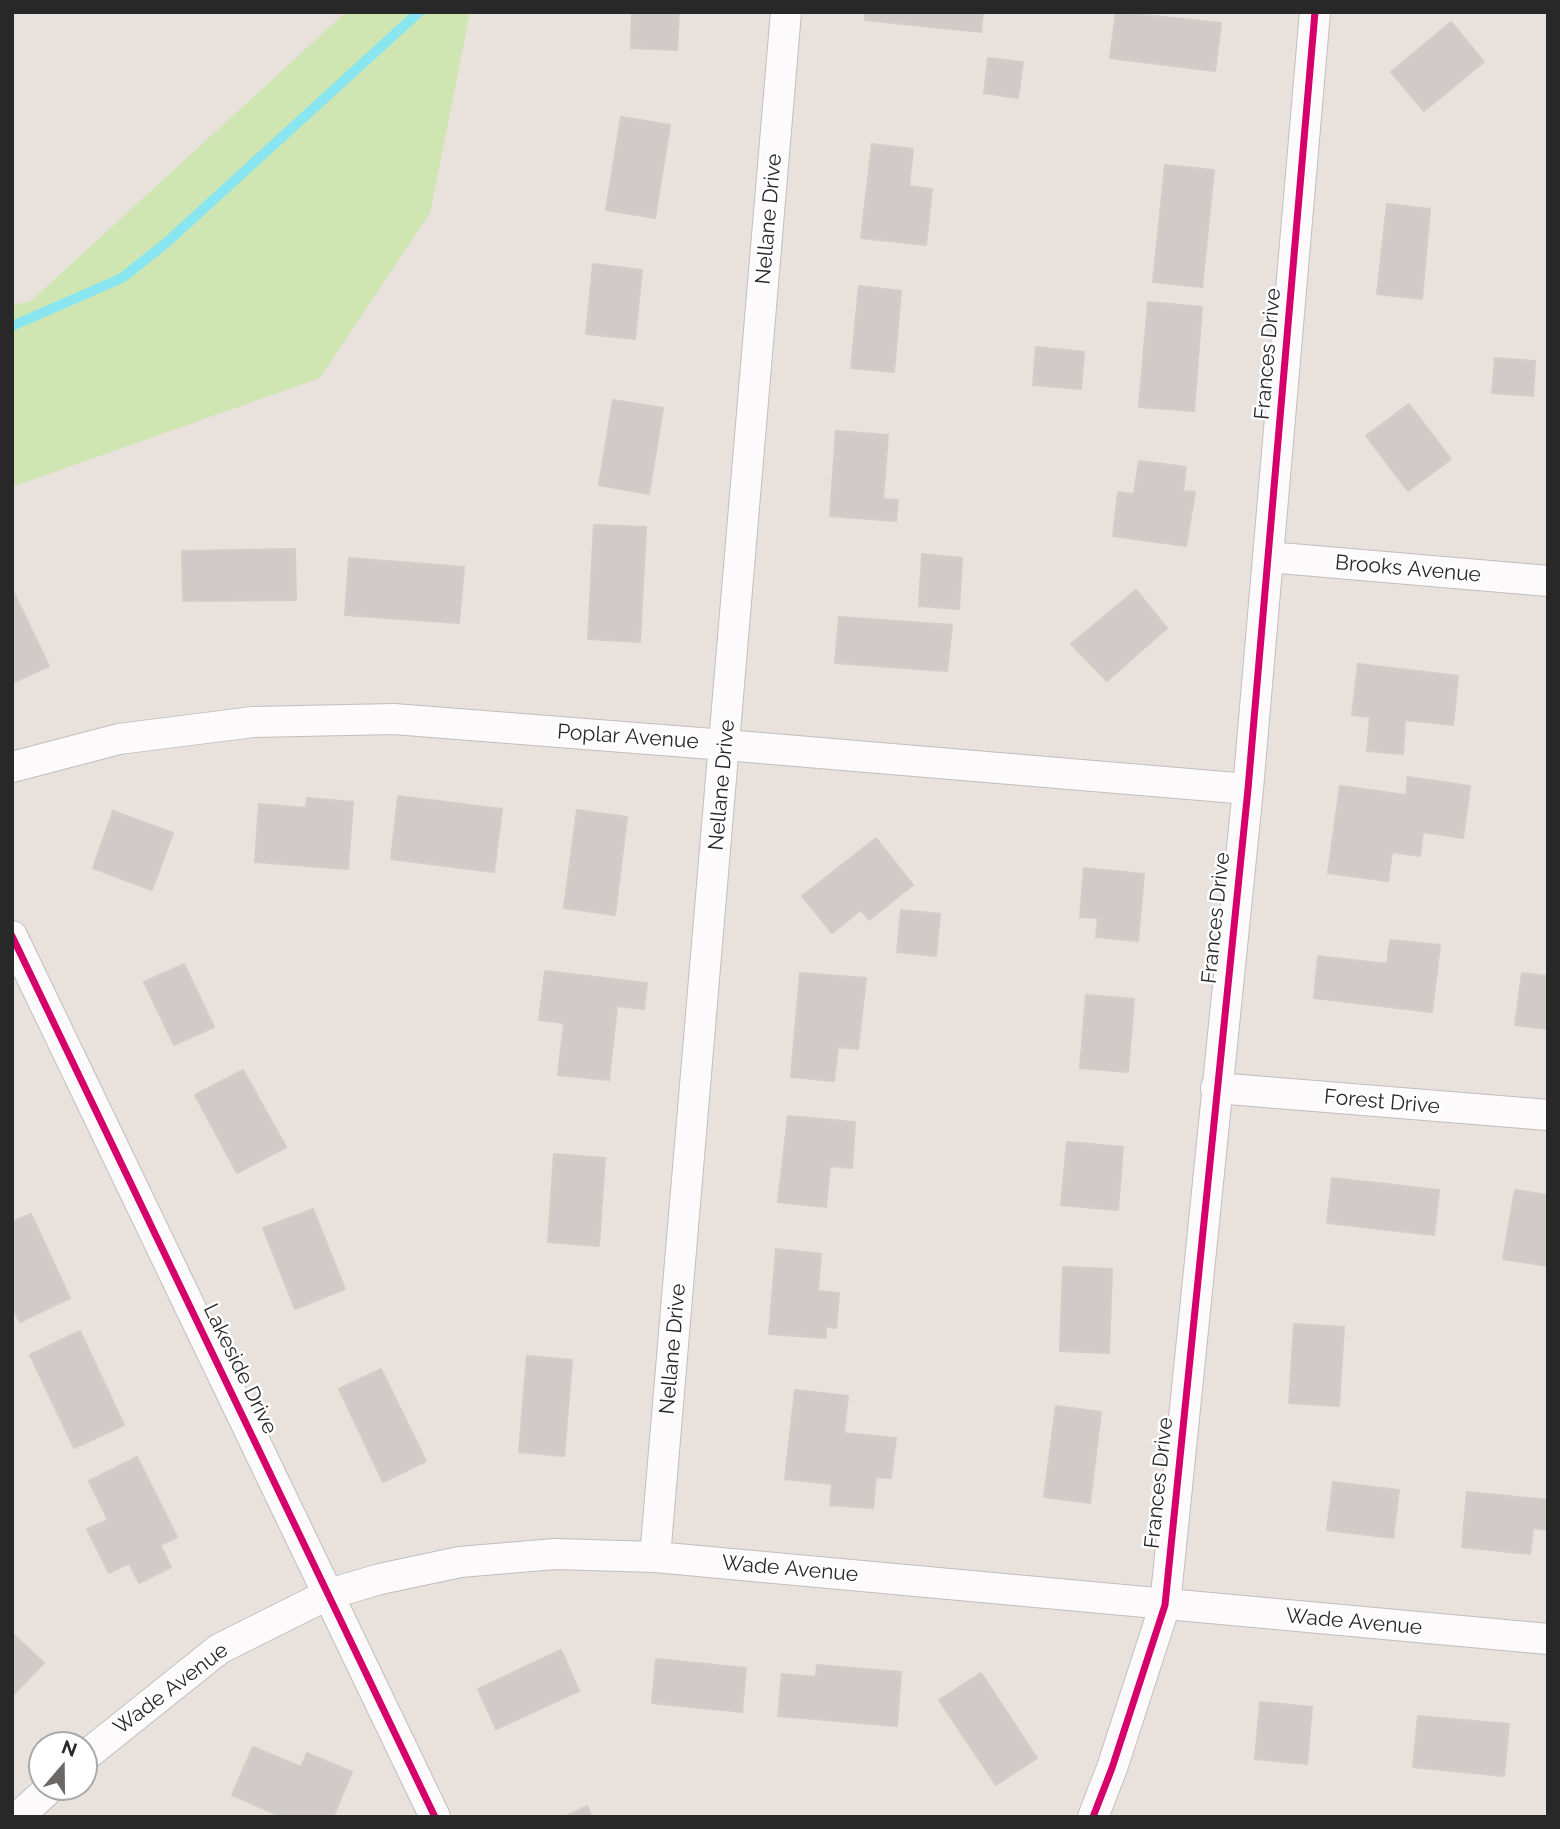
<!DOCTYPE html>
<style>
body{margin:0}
#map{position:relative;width:1560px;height:1829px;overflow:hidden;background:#e8e1dc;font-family:Raleway,sans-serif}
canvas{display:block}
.frame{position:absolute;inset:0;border:14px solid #282828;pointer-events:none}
.north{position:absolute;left:28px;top:1731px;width:70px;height:70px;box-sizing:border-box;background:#fff;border:2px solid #a9a9a9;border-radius:50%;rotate:20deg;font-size:19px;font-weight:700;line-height:28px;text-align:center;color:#282828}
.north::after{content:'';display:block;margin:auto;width:24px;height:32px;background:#6b6967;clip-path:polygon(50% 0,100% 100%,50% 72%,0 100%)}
</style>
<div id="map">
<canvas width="1560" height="1829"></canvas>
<div class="frame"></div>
<div class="north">N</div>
</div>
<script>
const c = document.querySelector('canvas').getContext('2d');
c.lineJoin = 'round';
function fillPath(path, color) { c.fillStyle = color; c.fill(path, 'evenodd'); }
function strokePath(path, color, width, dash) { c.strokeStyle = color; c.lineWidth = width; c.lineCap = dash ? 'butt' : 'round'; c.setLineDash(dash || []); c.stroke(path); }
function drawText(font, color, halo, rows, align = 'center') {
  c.font = font + ' Raleway,sans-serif'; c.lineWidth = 5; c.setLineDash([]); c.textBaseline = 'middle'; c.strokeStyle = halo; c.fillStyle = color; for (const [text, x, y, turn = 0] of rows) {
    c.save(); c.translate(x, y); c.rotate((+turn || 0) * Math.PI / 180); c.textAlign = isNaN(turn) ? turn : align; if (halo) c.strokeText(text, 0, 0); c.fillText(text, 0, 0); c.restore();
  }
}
const green = new Path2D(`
 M 346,12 L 470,12 L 430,213 L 320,378 L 12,487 L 12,306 L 31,301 Z`);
const stream = new Path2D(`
 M 12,326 L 122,278 L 166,243 L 419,12`);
const building = new Path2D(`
 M 632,12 L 679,12 L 677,50 L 631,48 Z
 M 865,12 L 983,12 L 981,32 L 865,20 Z
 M 1116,12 L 1221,23 L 1215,71 L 1110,58 Z
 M 1451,22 L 1484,62 L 1424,111 L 1391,72 Z
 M 988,58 L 1023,62 L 1018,98 L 984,93 Z
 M 621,117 L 670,125 L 655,218 L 606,210 Z
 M 872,144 L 913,149 L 909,186 L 932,189 L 926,245 L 861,238 Z
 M 1165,165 L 1214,170 L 1202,287 L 1153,282 Z
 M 1387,204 L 1430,209 L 1422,299 L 1377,294 Z
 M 593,264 L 642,270 L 635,339 L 586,334 Z
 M 859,286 L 901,291 L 894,372 L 851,368 Z
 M 1148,302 L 1202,307 L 1194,411 L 1139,407 Z
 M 1036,347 L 1084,352 L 1081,389 L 1033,385 Z
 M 1495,358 L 1535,361 L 1533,396 L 1492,393 Z
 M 613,400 L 663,408 L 649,494 L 599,485 Z
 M 1409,404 L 1451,459 L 1408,491 L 1366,436 Z
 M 836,431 L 888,435 L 883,499 L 898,500 L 896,521 L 830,516 Z
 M 1139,461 L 1186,467 L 1183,491 L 1195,492 L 1186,546 L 1113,536 L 1118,492 L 1134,494 Z
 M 594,525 L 646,527 L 640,642 L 588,639 Z
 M 295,549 L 296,600 L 183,601 L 182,551 Z
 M 922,554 L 962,558 L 959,609 L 919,606 Z
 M 349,558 L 464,567 L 459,623 L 345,615 Z
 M 12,589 L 49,666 L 12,683 Z
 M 1136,590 L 1167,628 L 1107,681 L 1071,644 Z
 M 839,617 L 952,625 L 947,671 L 835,663 Z
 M 1358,664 L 1458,676 L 1453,725 L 1405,720 L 1403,754 L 1367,751 L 1370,717 L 1352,715 Z
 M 1408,777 L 1470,786 L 1463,838 L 1423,832 L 1420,856 L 1392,852 L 1388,881 L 1328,873 L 1340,786 L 1406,795 Z
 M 398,796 L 502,809 L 494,872 L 391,859 Z
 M 307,798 L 353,802 L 348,869 L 255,862 L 259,804 L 306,808 Z
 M 577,810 L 627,817 L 615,915 L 564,908 Z
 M 113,811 L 173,833 L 152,890 L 93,868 Z
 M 876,838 L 913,885 L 869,920 L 861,910 L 832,933 L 802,896 Z
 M 1084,868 L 1144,874 L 1138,941 L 1096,937 L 1098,918 L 1080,917 Z
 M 901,910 L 940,914 L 936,956 L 897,952 Z
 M 1390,940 L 1440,945 L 1432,1012 L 1314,998 L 1318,956 L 1387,964 Z
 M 184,964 L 214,1027 L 174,1045 L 144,982 Z
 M 545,971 L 647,983 L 644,1009 L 617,1006 L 609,1080 L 558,1075 L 564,1023 L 539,1020 Z
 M 800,973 L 866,978 L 858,1049 L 838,1047 L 834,1081 L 791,1077 Z
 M 1522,973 L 1548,976 L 1548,1029 L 1515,1025 Z
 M 1086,995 L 1134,999 L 1128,1072 L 1080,1068 Z
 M 243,1070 L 286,1147 L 237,1173 L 195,1095 Z
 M 788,1116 L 855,1122 L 852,1168 L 830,1166 L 826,1207 L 778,1202 Z
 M 1067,1142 L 1123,1147 L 1118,1210 L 1061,1205 Z
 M 554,1154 L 605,1158 L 599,1246 L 548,1242 Z
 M 1332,1178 L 1439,1190 L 1434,1235 L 1327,1223 Z
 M 1515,1190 L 1548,1195 L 1548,1266 L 1503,1259 Z
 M 313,1209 L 345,1289 L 295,1309 L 263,1228 Z
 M 31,1214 L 70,1298 L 20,1322 L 12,1306 L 12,1222 Z
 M 776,1249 L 821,1254 L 818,1291 L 839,1293 L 836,1328 L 826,1327 L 826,1338 L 769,1334 Z
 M 1063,1267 L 1112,1269 L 1109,1353 L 1060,1351 Z
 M 1294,1324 L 1344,1327 L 1339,1406 L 1289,1403 Z
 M 80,1331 L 124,1425 L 74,1448 L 30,1355 Z
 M 527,1356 L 572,1360 L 564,1456 L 519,1452 Z
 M 381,1369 L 426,1461 L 383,1482 L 339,1389 Z
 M 795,1390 L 848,1396 L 844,1433 L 896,1438 L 891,1478 L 876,1477 L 873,1508 L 830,1505 L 832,1484 L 785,1479 Z
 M 1056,1406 L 1101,1412 L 1090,1503 L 1044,1497 Z
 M 137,1457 L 177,1537 L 160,1545 L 171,1567 L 139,1583 L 129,1563 L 109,1573 L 87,1529 L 108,1520 L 89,1481 Z
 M 1333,1482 L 1399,1490 L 1393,1538 L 1327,1530 Z
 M 1467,1492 L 1548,1500 L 1548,1530 L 1533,1528 L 1530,1554 L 1462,1547 Z
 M 12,1633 L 44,1663 L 12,1696 Z
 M 561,1650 L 579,1691 L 496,1729 L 478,1689 Z
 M 656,1659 L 746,1668 L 742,1712 L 652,1703 Z
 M 817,1665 L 901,1672 L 897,1726 L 778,1716 L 782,1674 L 816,1677 Z
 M 981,1673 L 1037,1758 L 996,1785 L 939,1700 Z
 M 1260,1702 L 1312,1707 L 1307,1764 L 1255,1759 Z
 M 1418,1716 L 1509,1724 L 1504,1776 L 1413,1767 Z
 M 253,1747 L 301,1767 L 307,1753 L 352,1772 L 333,1817 L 283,1817 L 232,1795 Z
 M 587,1806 L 592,1817 L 564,1817 Z`);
const minor = new Path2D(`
 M 1268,557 L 1548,581
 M 12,767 L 119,739 L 253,722 L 394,719 L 725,745 L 1248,789
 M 12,936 L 435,1817
 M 1216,1088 L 1548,1115
 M 655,1557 L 786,12
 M 84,1757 L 219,1649 L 329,1594 L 380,1579 L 460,1562 L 555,1554 L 655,1557 L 1548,1639
 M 18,1817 L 51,1787
 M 1093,1817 L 1112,1768 L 1165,1605 L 1248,789 L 1315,12`);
const cycleway = new Path2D(`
 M 12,936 L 435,1817
 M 1093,1817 L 1112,1768 L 1165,1605 L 1248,789 L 1315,12`);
const streetNames = [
 ["Nellane Drive",769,219,-85],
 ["Frances Drive",1268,354,-85],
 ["Brooks Avenue",1408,569,5],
 ["Poplar Avenue",628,737,4],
 ["Nellane Drive",722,785,-85],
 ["Frances Drive",1216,918,-84],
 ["Forest Drive",1382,1102,5],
 ["Nellane Drive",673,1349,-85],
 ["Lakeside Drive",240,1369,64],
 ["Frances Drive",1159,1483,-84],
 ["Wade Avenue",790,1569,5],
 ["Wade Avenue",1354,1622,5],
 ["Wade Avenue",171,1689,-37]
];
fillPath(green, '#cfe5b2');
strokePath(stream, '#89e6f0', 10);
fillPath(building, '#d0cbc8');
strokePath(building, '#d2cdc9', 2);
strokePath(minor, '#c0bfbf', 32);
strokePath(minor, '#fcfafa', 30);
strokePath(cycleway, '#d6006c', 7);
drawText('21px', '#282828', '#fff', streetNames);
</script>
